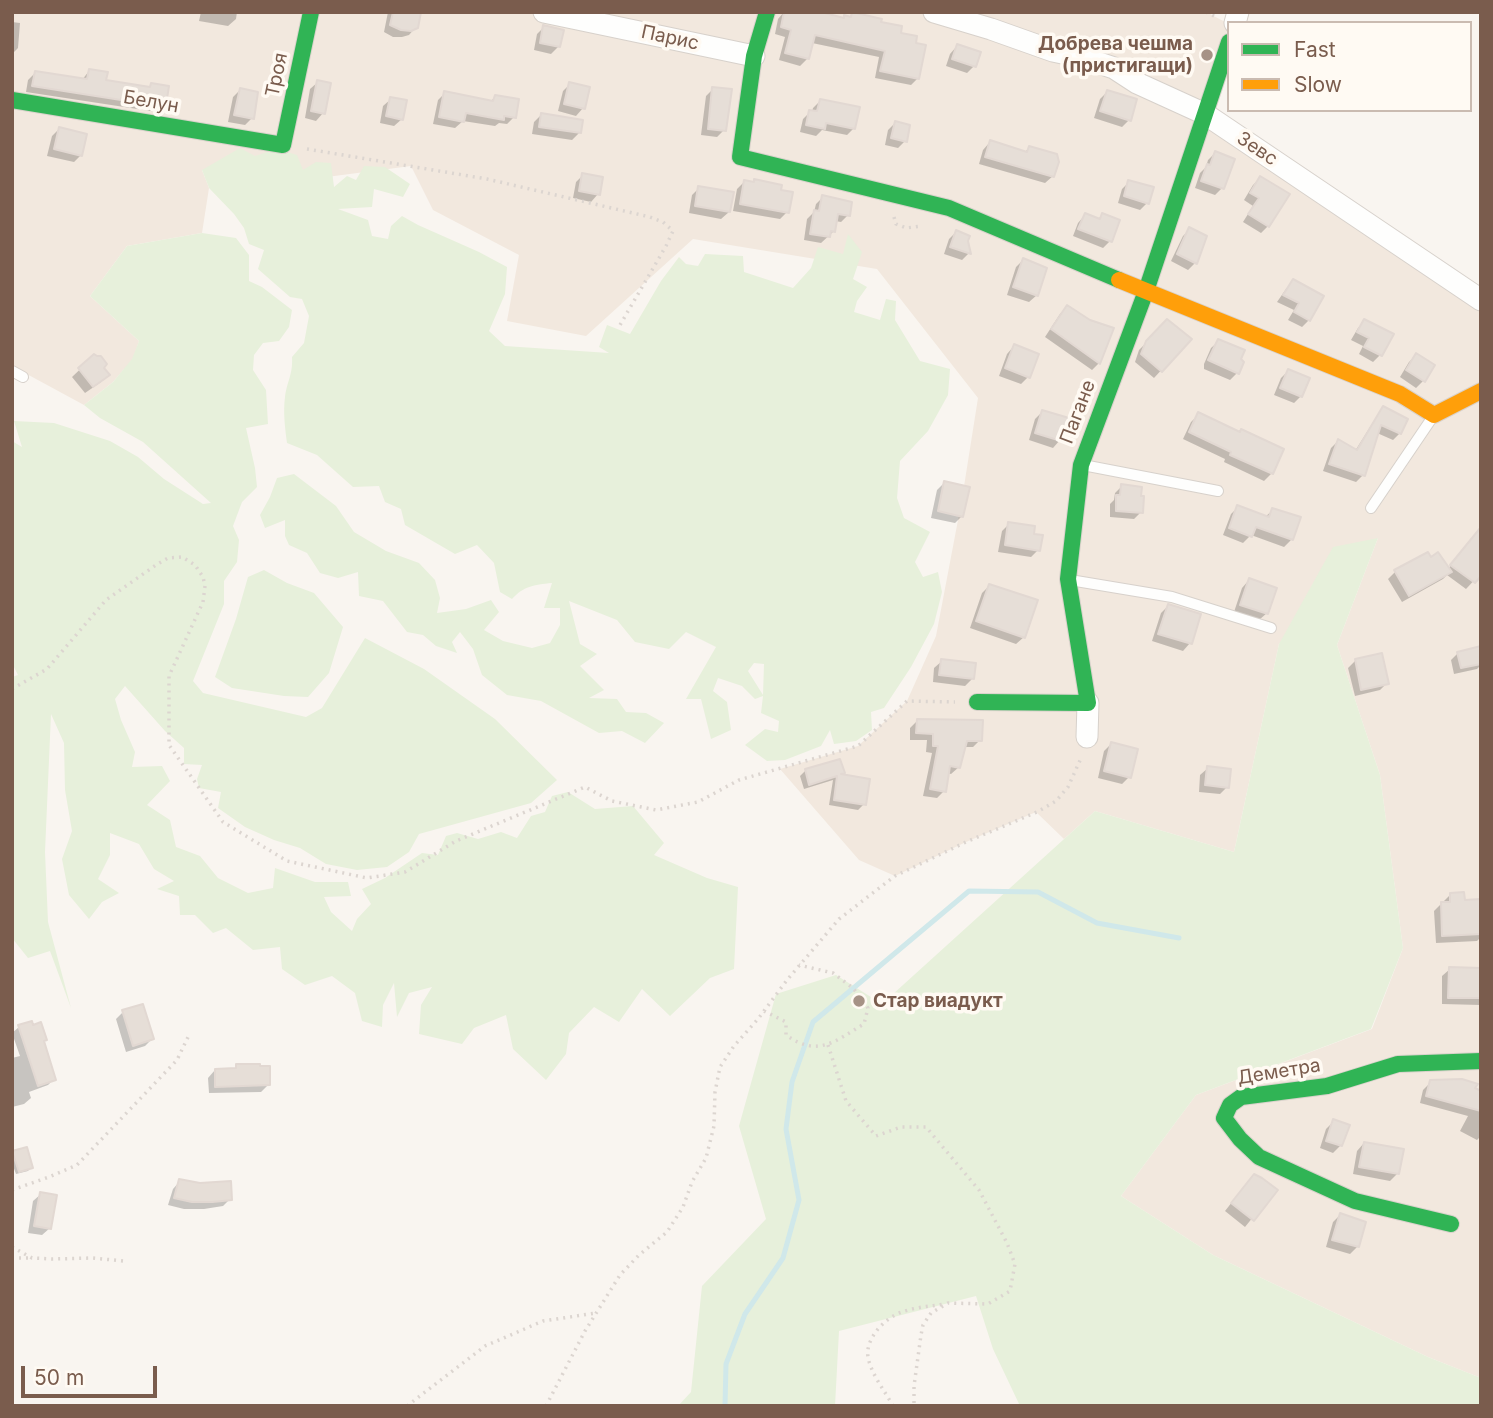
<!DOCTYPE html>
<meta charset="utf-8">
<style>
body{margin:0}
#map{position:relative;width:1493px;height:1418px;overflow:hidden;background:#f9f5f0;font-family:Inter,sans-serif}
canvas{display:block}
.frame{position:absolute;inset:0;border:14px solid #7a5c4d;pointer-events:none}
.legend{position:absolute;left:1227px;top:21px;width:245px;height:91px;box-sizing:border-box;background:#fffaf3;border:2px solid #cabbb1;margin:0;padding:9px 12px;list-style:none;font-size:21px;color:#7a5c4d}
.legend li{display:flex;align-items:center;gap:14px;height:35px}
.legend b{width:35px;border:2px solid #cabbb1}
.scale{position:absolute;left:21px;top:1366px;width:136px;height:32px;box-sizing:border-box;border:4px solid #7a5c4d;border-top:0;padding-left:9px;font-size:21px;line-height:24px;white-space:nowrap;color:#7a5c4d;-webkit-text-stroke:5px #fffaf3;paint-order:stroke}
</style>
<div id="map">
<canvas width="1493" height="1418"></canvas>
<div class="frame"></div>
<ul class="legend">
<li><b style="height:9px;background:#30b455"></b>Fast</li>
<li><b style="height:9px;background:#ff9f0a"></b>Slow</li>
</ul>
<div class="scale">50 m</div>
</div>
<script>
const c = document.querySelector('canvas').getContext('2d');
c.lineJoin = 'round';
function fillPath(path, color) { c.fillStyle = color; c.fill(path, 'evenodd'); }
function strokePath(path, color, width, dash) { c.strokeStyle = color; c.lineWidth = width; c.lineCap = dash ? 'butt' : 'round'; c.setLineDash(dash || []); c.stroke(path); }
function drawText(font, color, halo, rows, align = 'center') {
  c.font = font + ' Inter,sans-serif'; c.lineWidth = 7; c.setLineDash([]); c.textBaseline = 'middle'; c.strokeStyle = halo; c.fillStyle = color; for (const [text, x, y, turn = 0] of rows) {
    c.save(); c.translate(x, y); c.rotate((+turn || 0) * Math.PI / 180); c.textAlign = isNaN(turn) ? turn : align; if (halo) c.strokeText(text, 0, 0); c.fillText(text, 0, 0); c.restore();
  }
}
const residential = new Path2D(`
 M 12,12 L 1206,12 L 1229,24 L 1205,114 L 1481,300 L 1481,1378 L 1428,1357 L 1213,1255 L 1121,1196 L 1196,1095 L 1372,1029 L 1403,948 L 1380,775 L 1337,645 L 1378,538 L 1279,644 L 1234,852 L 1095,811 L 1064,839 L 1036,812 L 966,842 L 895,876 L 859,860 L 780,769 L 858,746 L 907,701 L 936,636 L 962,499 L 978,398 L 877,269 L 693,239 L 586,336 L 507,321 L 519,255 L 433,210 L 411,166 L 296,181 L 202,170 L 209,188 L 202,233 L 127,246 L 90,296 L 139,341 L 133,359 L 113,382 L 84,405 L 12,366 Z`);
const green = new Path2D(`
 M 240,148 L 255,156 L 277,149 L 297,155 L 303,170 L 316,162 L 331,163 L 334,187 L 347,176 L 356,180 L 364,166 L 385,167 L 410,184 L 403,197 L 374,189 L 372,207 L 338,209 L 368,220 L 372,236 L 388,239 L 391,226 L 402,216 L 418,225 L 479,252 L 507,267 L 505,294 L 489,331 L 505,346 L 609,353 L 599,347 L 607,325 L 630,334 L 661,281 L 679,257 L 686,264 L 698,266 L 705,254 L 743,256 L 744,272 L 793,288 L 811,268 L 818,247 L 843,254 L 848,234 L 862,252 L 853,279 L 867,287 L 857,301 L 854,312 L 880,320 L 886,299 L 896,301 L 895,320 L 920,361 L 950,369 L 948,395 L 928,431 L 900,461 L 897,498 L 904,518 L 930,532 L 915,562 L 923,577 L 938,572 L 942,592 L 934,624 L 911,667 L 884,708 L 871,712 L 872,730 L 856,741 L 834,744 L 830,730 L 821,746 L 785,760 L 767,761 L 745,745 L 765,729 L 778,732 L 779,721 L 761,713 L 763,696 L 755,699 L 742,686 L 718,678 L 713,691 L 727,702 L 731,730 L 711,739 L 701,699 L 686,699 L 716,647 L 686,632 L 669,649 L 635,642 L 617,620 L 569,601 L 580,644 L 597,654 L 580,666 L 604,690 L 589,698 L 617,699 L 626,712 L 646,713 L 664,723 L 645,743 L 622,731 L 599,733 L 541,701 L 507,695 L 482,675 L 473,649 L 460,632 L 452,642 L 457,653 L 436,646 L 423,635 L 407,632 L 383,601 L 359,596 L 358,572 L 338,578 L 320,573 L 307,553 L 289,545 L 285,536 L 285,520 L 265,528 L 260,515 L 270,497 L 277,478 L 294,474 L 336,506 L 354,532 L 386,551 L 419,563 L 435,580 L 440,598 L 437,613 L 466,609 L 491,600 L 499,612 L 484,630 L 503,641 L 532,648 L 550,643 L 560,625 L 560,608 L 544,608 L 552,583 C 533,585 524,586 512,599 L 500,592 L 494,563 L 477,545 L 455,554 L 405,525 L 401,509 L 385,502 L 379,486 L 353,487 L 317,455 L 287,443 C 285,428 283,412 285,397 C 287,381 293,375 292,357 L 304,343 L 309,316 L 302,299 L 290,297 L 258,269 L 264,250 L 249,244 L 244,228 L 234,214 L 209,188 L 202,170 ZM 754,663 L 764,664 L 763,695 L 748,671 Z
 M 202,233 L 236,238 L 249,255 L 249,281 L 262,287 L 292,310 L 289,327 L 279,341 L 263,343 L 254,355 L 253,370 L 266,390 L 268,424 L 246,428 L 255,468 L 257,487 L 242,502 L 233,526 L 239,540 L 237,562 L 224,581 L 224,604 L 193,681 L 203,693 L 306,717 L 322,708 L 365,638 L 424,669 L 495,719 L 557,780 L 531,803 L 419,834 L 409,852 L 387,867 L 357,870 L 326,864 L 300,848 L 274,840 L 245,827 L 218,808 L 221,792 L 199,788 L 197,779 L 202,765 L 184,764 L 184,748 L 165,731 L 125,686 L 115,699 L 121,720 L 135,752 L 132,767 L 162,766 L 170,781 L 147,805 L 170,820 L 176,847 L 200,856 L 218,878 L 248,893 L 273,888 L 275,868 L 315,882 L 348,882 L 351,896 L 324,897 L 331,912 L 352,931 L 357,919 L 371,904 L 362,889 L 385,878 L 422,853 L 438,855 L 446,836 L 457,833 L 478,839 L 501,832 L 517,838 L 531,816 L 545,812 L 552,796 L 568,792 L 595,809 L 633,806 L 664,843 L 654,855 L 707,878 L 738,887 L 734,969 L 710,978 L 670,1016 L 642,989 L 619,1022 L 594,1007 L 569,1033 L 566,1054 L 546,1080 L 513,1049 L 506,1015 L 474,1028 L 462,1044 L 419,1034 L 421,1005 L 432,987 L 409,993 L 397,1017 L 394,983 L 383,1005 L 382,1027 L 362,1021 L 355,993 L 332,976 L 305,985 L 282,969 L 280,947 L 253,950 L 226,928 L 213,933 L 195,915 L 180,915 L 179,896 L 157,889 L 174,881 L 154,869 L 139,844 L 110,833 L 110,855 L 98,879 L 119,893 L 102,902 L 89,919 L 69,895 L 62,859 L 72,831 L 65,790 L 64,743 L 51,714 L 45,852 L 48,922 L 71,1008 L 50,951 L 28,958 L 12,938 L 12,677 L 18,675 L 12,663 L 12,441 L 22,447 L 14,421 L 54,423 L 110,441 L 138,457 L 164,479 L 203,504 L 211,503 L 143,442 L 100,418 L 84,405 L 113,382 L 132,359 L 139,341 L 90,296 L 127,246 Z
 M 1378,538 L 1337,645 L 1380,775 L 1403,948 L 1371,1029 L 1196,1095 L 1121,1196 L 1213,1255 L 1428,1357 L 1481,1378 L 1481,1406 L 1020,1406 L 993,1349 L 976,1296 L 839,1331 L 835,1406 L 678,1406 L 691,1392 L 702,1286 L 766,1219 L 739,1126 L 776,994 L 836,975 L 882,1004 L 1095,811 L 1234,852 L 1279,644 L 1333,547 Z
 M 264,570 L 287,583 L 314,593 L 343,627 L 329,673 L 308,697 L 284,696 L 232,688 L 215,677 L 236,619 L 248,577 Z`);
const shadow = new Path2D(`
 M 201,12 L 237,12 L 236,19 L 228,26 L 199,21 Z
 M 388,12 L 420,12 L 416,27 L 409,35 L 402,37 L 393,37 L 384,32 Z
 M 784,12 L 842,20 L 845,17 L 849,18 L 853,14 L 879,23 L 898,34 L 918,78 L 911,85 L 875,78 L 879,57 L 812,43 L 807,59 L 800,66 L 779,60 L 785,37 L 775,34 L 778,19 Z
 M 12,22 L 20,23 L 18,48 L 12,54 Z
 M 544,27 L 559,46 L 551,54 L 534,50 L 537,34 Z
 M 957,46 L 974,66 L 967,73 L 946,66 L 950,54 Z
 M 89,71 L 104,82 L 148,89 L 152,85 L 164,104 L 157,112 L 26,92 L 28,80 L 35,73 L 82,80 ZM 113,94 L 161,103 L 161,106 L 112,98 Z
 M 318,82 L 323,113 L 316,121 L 305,118 L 310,89 Z
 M 570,84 L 583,108 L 576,116 L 558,111 L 563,91 Z
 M 713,89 L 724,130 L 717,137 L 701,135 L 706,96 Z
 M 240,90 L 252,118 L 245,125 L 228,122 L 233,97 Z
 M 1107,92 L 1129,120 L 1122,127 L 1094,118 L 1100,99 Z
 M 445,93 L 490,102 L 495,97 L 514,117 L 507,124 L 499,123 L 495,126 L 463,121 L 455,128 L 433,124 L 438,100 Z
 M 391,99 L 402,119 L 394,126 L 380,123 L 383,106 Z
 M 820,101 L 854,128 L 847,135 L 822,130 L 816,136 L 800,132 L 803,119 L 810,112 L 812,112 L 813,108 Z
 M 541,115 L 579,133 L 572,140 L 532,134 L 534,122 Z
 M 895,123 L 905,141 L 898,148 L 885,145 L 888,130 Z
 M 59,129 L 81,155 L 74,162 L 47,156 L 52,136 Z
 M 990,142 L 1024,153 L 1029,148 L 1053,176 L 1045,183 L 979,164 L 983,150 Z
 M 1215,153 L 1222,188 L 1215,195 L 1195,188 L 1200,173 L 1206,167 L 1208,160 Z
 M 583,175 L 598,194 L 591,202 L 573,198 L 576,182 Z
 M 1260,178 L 1268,226 L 1261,233 L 1243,222 L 1253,206 L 1244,200 L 1253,185 Z
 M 755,180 L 787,212 L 780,219 L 733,211 L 737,189 L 744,182 L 752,183 Z
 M 1129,182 L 1147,203 L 1140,210 L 1118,203 L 1122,189 Z
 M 699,188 L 729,212 L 721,219 L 689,213 L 692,195 Z
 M 823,197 L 848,215 L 841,222 L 835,221 L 834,231 L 821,243 L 804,240 L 807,219 L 814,212 L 816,204 Z
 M 1085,215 L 1098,220 L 1102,215 L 1110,241 L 1103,248 L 1073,236 L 1078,223 Z
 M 1190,229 L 1195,263 L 1188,270 L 1171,261 L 1183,236 Z
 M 956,232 L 966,241 L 969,253 L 962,260 L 944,254 L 949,239 Z
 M 1023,260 L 1037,295 L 1029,302 L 1007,295 L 1016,267 Z
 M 1293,282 L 1309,320 L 1302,327 L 1288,320 L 1294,310 L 1277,302 L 1286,289 Z
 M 1068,307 L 1099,363 L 1092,370 L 1045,337 L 1060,314 Z
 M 1168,321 L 1190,339 L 1154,378 L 1135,362 L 1139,350 Z
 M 1365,321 L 1391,335 L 1380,355 L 1373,362 L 1359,354 L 1363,346 L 1351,340 L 1358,328 Z
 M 1219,341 L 1237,373 L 1230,380 L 1204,369 L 1204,364 L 1211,348 Z
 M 1014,346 L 1028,377 L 1021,384 L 999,376 L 1007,354 Z
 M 1416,355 L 1423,381 L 1416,388 L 1400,377 L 1409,362 Z
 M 94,356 L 102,368 L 101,382 L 85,393 L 72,377 Z
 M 1288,371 L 1301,396 L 1294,403 L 1274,395 L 1281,378 Z
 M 1384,408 L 1400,433 L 1393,440 L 1377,433 L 1363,475 L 1356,482 L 1323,471 L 1331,448 L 1338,441 L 1355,451 L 1377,416 Z
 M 1042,412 L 1060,440 L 1053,448 L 1029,440 L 1035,419 Z
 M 1198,415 L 1239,434 L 1282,450 L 1272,473 L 1264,481 L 1224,462 L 1225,459 L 1183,439 L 1191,422 Z
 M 944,483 L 962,516 L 955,523 L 931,518 L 937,490 Z
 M 1122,486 L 1141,512 L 1134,519 L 1110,517 L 1110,504 L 1114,500 L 1115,493 Z
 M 1238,507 L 1265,517 L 1273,510 L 1298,519 L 1291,540 L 1284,547 L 1251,535 L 1243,543 L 1223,535 L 1231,514 Z
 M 1009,524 L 1032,535 L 1038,550 L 1031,557 L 998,552 L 1002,531 Z
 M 1472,538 L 1481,573 L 1466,589 L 1447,575 L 1443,579 L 1402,602 L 1388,579 L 1395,572 L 1430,559 L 1448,569 Z
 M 1249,580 L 1267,613 L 1259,620 L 1234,612 L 1242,588 Z
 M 989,586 L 1024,637 L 1016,644 L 970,628 L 982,593 Z
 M 1168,606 L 1190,643 L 1183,651 L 1152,641 L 1161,613 Z
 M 1481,648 L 1481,665 L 1477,669 L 1454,674 L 1451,660 L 1458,653 Z
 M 942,661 L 972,679 L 965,686 L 933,682 L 934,668 Z
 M 1355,661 L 1387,683 L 1380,690 L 1355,696 L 1348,668 Z
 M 917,721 L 980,740 L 973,747 L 963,747 L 959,767 L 951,774 L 947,773 L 944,791 L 937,798 L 923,796 L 932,753 L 926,752 L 927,740 L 910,740 L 910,728 Z
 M 1111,744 L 1129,777 L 1122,784 L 1098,778 L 1104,751 Z
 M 1208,768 L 1227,787 L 1220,794 L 1199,792 L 1200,775 Z
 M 806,770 L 843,773 L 840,776 L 864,804 L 858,810 L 829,805 L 833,780 L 804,789 L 800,776 Z
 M 1450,895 L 1463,902 L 1481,901 L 1481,937 L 1477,941 L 1436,943 L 1434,911 Z
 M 1450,969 L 1481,969 L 1480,1005 L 1442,1004 L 1442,976 Z
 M 123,1012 L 152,1039 L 145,1046 L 126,1052 L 116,1019 Z
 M 19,1027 L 42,1042 L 54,1079 L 48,1085 L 29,1092 L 31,1098 L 24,1104 L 12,1107 L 12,1058 L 20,1056 L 12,1033 Z
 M 237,1066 L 268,1085 L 261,1092 L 209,1093 L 208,1078 L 215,1070 L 233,1070 Z
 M 1431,1082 L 1473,1088 L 1481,1094 L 1481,1136 L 1477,1140 L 1460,1131 L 1468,1116 L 1420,1103 L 1423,1090 Z
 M 1334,1121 L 1341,1145 L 1333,1153 L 1320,1148 L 1326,1129 Z
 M 1364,1143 L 1398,1173 L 1390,1181 L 1353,1174 L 1357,1151 Z
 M 13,1153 L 31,1167 L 28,1171 L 16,1174 L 12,1163 Z
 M 180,1181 L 230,1199 L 223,1206 L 204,1209 L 184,1209 L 168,1205 L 173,1189 Z
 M 1247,1183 L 1275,1190 L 1245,1227 L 1225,1211 Z
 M 41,1194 L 50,1228 L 42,1235 L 28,1233 L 33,1201 Z
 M 1340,1215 L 1357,1247 L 1350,1254 L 1326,1247 L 1333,1222 Z`);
const stream = new Path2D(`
 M 725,1406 L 726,1364 L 745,1314 L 783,1258 L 799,1200 L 786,1129 L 792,1082 L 813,1022 L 969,891 L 1038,892 L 1097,923 L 1179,938`);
const building = new Path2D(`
 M 393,12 L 421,12 L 418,28 L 411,31 L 401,30 L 390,25 Z
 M 784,12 L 821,12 L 844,18 L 844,15 L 851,17 L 852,12 L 882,19 L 881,22 L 902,26 L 901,33 L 917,36 L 916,43 L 926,45 L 919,79 L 880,71 L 885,51 L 815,35 L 809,59 L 785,53 L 791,30 L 781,27 Z
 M 543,25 L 564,30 L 560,47 L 540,43 Z
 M 957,44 L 981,52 L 976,67 L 952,59 Z
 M 89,69 L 108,72 L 106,80 L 150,87 L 151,83 L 169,86 L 166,105 L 121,98 L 121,100 L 32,86 L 35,71 L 87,79 Z
 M 317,80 L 331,83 L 325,114 L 311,111 Z
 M 569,82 L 590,87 L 585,109 L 564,104 Z
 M 712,87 L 732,89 L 726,131 L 708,129 Z
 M 240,88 L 258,92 L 254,119 L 234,115 Z
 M 1107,90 L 1137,99 L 1131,121 L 1100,111 Z
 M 444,91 L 493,101 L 495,95 L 519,99 L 516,118 L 504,116 L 504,120 L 466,113 L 464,122 L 439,117 Z
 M 390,97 L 407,100 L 403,120 L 386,116 Z
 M 820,99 L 860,107 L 855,129 L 826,123 L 825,129 L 806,125 L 809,110 L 817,111 Z
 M 541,113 L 583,120 L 581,133 L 539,127 Z
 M 895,121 L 910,125 L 907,142 L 891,138 Z
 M 59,127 L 87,134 L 82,156 L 54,149 Z
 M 990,140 L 1027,152 L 1029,146 L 1057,154 L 1059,162 L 1054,177 L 985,157 Z
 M 1215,151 L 1235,159 L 1224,189 L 1201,181 L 1207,164 L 1210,165 Z
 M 582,173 L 603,177 L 600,195 L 579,191 Z
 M 1260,176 L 1290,194 L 1269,227 L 1248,214 L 1259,198 L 1250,193 Z
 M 754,179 L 782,185 L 781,190 L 793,192 L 789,213 L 740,204 L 744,180 L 754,182 Z
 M 1128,180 L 1154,187 L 1149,204 L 1124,196 Z
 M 698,186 L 734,192 L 730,212 L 695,206 Z
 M 822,195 L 852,202 L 850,216 L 838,214 L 835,232 L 831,231 L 830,237 L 810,234 L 814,210 L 819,211 Z
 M 1085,213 L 1100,219 L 1102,213 L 1120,220 L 1112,242 L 1078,229 Z
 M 1189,227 L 1207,236 L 1197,264 L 1177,254 Z
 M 956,230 L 970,236 L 968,241 L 971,254 L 950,247 Z
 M 1023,258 L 1047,268 L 1038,296 L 1013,287 Z
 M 1293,279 L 1324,296 L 1310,321 L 1294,312 L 1299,303 L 1283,295 Z
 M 1067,305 L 1090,320 L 1114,328 L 1100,364 L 1051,329 Z
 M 1167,319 L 1192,339 L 1162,372 L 1141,354 L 1146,341 Z
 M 1364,319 L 1394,334 L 1382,356 L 1364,347 L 1369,338 L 1357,332 Z
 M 1218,339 L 1245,350 L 1241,359 L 1244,362 L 1239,374 L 1208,360 Z
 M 1014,344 L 1039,354 L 1030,378 L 1005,368 Z
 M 1416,353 L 1435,365 L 1425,382 L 1406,370 Z
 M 94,354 L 97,356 L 101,356 L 107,364 L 104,368 L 110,375 L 93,387 L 78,368 Z
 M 1288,369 L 1310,378 L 1302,397 L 1280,388 Z
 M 1383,406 L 1408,419 L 1401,434 L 1381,425 L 1365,476 L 1329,464 L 1338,439 L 1357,450 Z
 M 1042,410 L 1069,418 L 1061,441 L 1035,433 Z
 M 1198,412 L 1240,432 L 1241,429 L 1284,449 L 1273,474 L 1230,455 L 1231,452 L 1189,432 Z
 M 944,481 L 970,487 L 963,517 L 938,511 Z
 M 1121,484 L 1142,487 L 1141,496 L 1144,496 L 1143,513 L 1116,511 L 1116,495 L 1120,495 Z
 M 1237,505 L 1269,517 L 1272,508 L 1301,517 L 1293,540 L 1256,527 L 1252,537 L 1229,528 Z
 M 1008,522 L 1035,526 L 1034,534 L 1043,535 L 1040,551 L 1005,545 Z
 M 1481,527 L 1481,576 L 1475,583 L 1450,565 Z
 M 1428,552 L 1431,557 L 1438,552 L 1452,572 L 1409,596 L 1394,570 Z
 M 1249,578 L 1277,588 L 1268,614 L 1240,605 Z
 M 989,584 L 1038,600 L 1025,638 L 976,621 Z
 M 1168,604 L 1201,614 L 1192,644 L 1158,634 Z
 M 1481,646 L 1481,664 L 1461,668 L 1457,652 Z
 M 1382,653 L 1389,684 L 1361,690 L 1355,659 Z
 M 941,659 L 976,663 L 974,679 L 939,675 Z
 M 917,719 L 983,720 L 982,741 L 967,741 L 960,768 L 950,766 L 946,792 L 930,789 L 938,746 L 933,746 L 933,734 L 916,733 Z
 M 1111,742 L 1138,749 L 1131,778 L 1104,771 Z
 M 840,759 L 845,773 L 841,774 L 870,779 L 866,805 L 834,800 L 837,776 L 809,785 L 805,769 Z
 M 1207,766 L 1231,769 L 1229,788 L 1205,785 Z
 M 1464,892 L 1465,900 L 1481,899 L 1481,934 L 1442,936 L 1441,902 L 1450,902 L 1450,893 Z
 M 1449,967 L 1481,968 L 1481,998 L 1448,998 Z
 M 143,1004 L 154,1039 L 133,1046 L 122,1010 Z
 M 32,1021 L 33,1025 L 41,1022 L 47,1040 L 44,1041 L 56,1080 L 38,1086 L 18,1025 Z
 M 236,1064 L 260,1064 L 260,1066 L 270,1066 L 270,1085 L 215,1087 L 215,1069 L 236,1068 Z
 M 1462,1079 L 1478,1084 L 1475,1088 L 1481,1091 L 1481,1111 L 1426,1096 L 1430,1080 Z
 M 1333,1119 L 1350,1125 L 1342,1146 L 1326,1141 Z
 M 1364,1142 L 1404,1149 L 1399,1174 L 1359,1167 Z
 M 27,1147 L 33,1168 L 19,1172 L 12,1151 Z
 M 1254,1174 L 1262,1178 L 1278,1190 L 1254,1221 L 1231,1203 Z
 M 179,1179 L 200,1183 L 231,1181 L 232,1200 L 212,1202 L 192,1202 L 174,1198 Z
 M 40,1192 L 57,1195 L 51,1229 L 34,1226 Z
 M 1340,1213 L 1366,1222 L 1359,1247 L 1332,1240 Z`);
const path = new Path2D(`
 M 1206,12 L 1218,18
 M 307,149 L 487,179 L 650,217 L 663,222 L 673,231 L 666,246 L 620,325
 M 894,217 L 896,224 L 906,228 L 922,226
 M 12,689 L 47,669 L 106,600 L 156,565 L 168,558 L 182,557 L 195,565 L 203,577 L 205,586 L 203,602 L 169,676 L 169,745 L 223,822 L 287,861 L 367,878 L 405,872 L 456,841 L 585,787 L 612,801 L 656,810 L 698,802 L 739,780 L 858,746 L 907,701 L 955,702
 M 764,1011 L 786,1022 L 786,1035 C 818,1058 835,1041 864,1024 L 868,1008 L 853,988 L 833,973 L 799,965
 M 828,1045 L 846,1101 L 876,1136 L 901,1127 L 926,1127 L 979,1190 L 1007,1243 L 1015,1264 L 1010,1291 L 988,1304 L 948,1303 L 931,1313 L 923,1325 L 921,1335 L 914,1386 L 914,1406
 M 12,1190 L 49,1177 L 77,1165 L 177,1060 L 189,1035
 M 12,1247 L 32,1258 L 53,1259 L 92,1258 L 124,1261
 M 12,1258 L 31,1258
 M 407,1406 L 485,1346 L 543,1321 L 596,1313
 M 546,1406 L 585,1331 L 620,1275 L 639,1255 L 667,1232 L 683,1207 L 692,1182 L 706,1158 L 714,1126 L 715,1092 L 720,1067 L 734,1046 L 758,1019 L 787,980 L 839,919 L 895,876 L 966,842 L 1037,812 L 1056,801 L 1068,787 L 1082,756
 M 893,1406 C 885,1391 871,1374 868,1357 C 865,1338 886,1317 902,1312 C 916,1307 931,1306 946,1304`);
const lane = new Path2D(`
 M 12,371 L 23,377
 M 1083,465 L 1218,491
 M 1371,508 L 1432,418
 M 1070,580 L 1172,597 L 1271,628`);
const street = new Path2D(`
 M 544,12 L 754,56
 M 934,12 L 991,29 L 1053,51 L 1081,57 L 1114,68 L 1137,83 L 1205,114 L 1481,300
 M 1235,23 L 1238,12
 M 1087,737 L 1088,703`);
const fast = new Path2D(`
 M 767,12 L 754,56 L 740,157 L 949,208 L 1119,280
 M 12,100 L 283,145 L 311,12
 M 977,702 L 1088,703 L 1068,579 L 1081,465 L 1146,291 L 1229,42
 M 1451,1224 L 1355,1201 L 1259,1157 L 1240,1139 L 1224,1118 L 1230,1105 L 1241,1097 L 1327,1086 L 1398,1064 L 1481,1061`);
const slow = new Path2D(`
 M 1119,280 L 1400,394 L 1434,415 L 1481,391`);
const markers = [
 [1207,55,7,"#a69286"],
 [859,1001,7,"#a69286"]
];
const streetNames = [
 ["Парис",670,38,12],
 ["Троя",277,75,-78],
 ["Белун",151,102,10],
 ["Зевс",1257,149,34],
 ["Пагане",1078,412,-69],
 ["Деметра",1279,1072,-9]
];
const poiNames = [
 ["Добрева чешма",1193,44],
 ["(пристигащи)",1193,66],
 ["Стар виадукт",873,1001,"left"]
];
fillPath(residential, '#f2e8de');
fillPath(green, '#e7f0db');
fillPath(shadow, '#0003');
strokePath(stream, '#d0e8ea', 5);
fillPath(building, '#e6ded7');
strokePath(building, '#e2d8d2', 2);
strokePath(lane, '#d7d1cb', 12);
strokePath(street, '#d7d1cb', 23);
strokePath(fast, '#d9d2cb', 18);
strokePath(slow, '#d9d2cb', 18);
strokePath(path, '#dcd5d0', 3.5, [2, 5]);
strokePath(lane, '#fefefd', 10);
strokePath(street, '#fefefd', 21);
strokePath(fast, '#30b455', 16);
strokePath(slow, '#ff9f0a', 16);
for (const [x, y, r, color] of markers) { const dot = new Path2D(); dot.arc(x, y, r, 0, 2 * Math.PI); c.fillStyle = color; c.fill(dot); strokePath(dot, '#fffaf3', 2.5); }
drawText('19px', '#7a5c4d', '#fffaf3', streetNames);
drawText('bold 19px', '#7a5c4d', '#fffaf3', poiNames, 'right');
</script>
